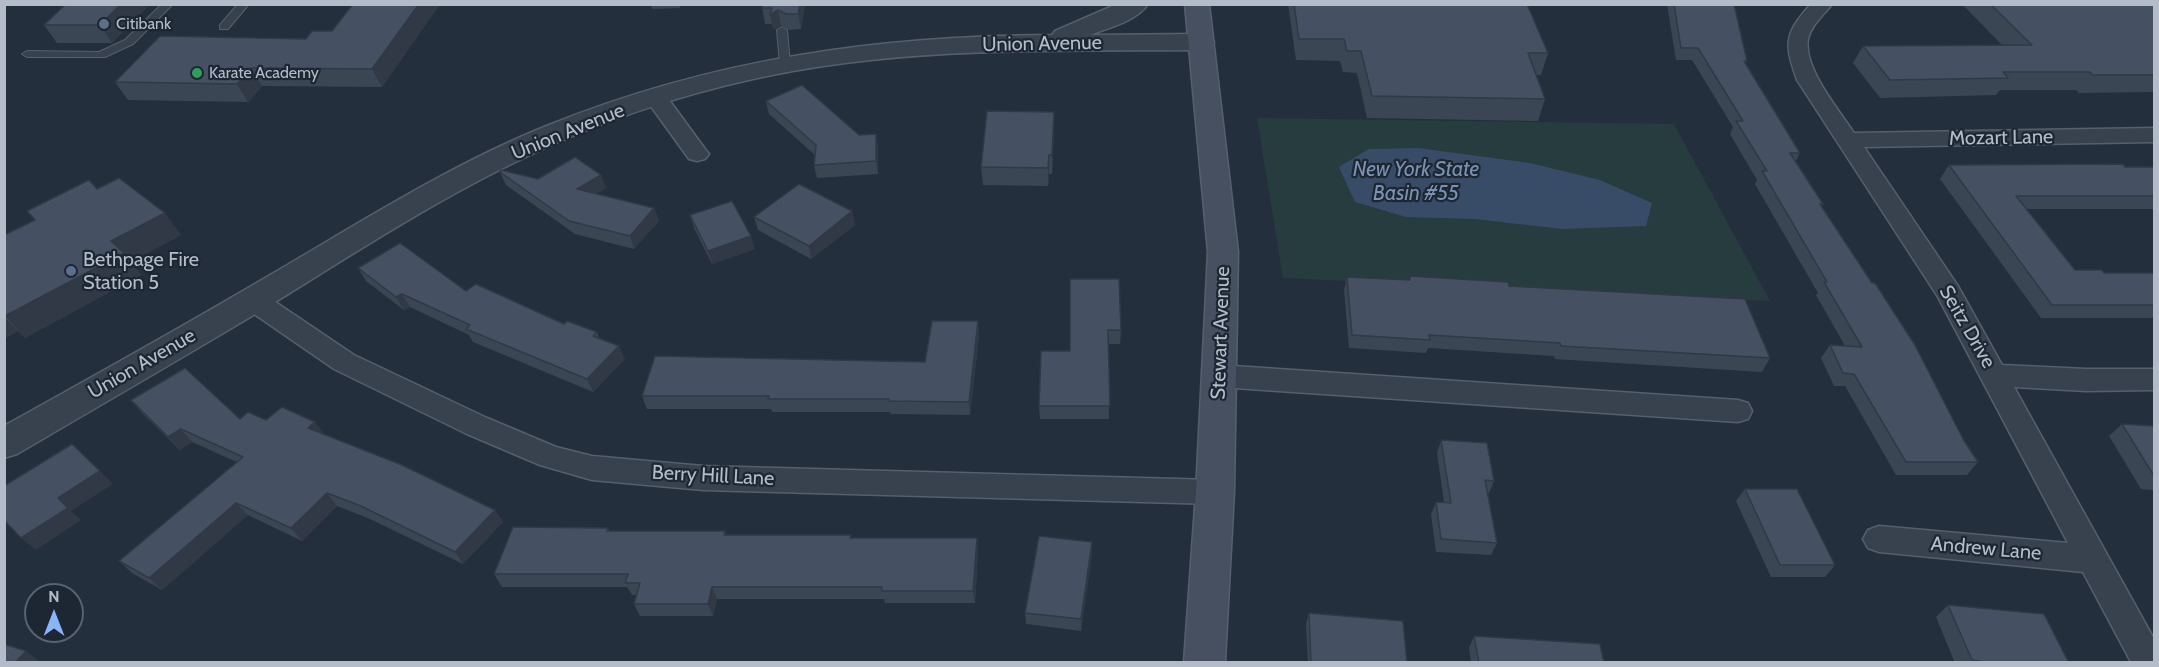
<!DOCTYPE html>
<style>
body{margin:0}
#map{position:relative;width:2159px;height:667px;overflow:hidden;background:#242f3e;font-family:Cabin,sans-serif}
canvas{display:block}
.frame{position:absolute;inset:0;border:6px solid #b4bcc9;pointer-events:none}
.north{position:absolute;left:24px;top:583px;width:60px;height:60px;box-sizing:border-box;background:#1d2633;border:2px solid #59626f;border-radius:50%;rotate:0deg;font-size:16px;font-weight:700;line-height:24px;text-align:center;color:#b4bcc9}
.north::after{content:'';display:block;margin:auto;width:21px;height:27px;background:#8ab4f8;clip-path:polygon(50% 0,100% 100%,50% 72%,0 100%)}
</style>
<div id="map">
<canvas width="2159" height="667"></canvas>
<div class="frame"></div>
<div class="north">N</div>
</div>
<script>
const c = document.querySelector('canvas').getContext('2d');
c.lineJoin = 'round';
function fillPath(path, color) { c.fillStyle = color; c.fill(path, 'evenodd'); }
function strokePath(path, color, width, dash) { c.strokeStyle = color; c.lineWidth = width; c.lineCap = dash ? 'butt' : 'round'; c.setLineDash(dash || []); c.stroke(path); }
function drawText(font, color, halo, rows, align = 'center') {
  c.font = font + ' Cabin,sans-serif'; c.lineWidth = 4.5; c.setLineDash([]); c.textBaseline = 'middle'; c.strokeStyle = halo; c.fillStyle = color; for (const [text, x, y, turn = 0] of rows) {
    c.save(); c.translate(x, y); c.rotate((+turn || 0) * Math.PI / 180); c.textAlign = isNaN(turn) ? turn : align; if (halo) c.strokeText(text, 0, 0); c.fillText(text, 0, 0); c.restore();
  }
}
const green = new Path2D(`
 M 1257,118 L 1674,124 L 1770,301 L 1283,278 Z`);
const water = new Path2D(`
 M 1418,148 L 1530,163 L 1600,180 L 1652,203 L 1646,226 L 1562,229 L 1475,219 L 1406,217 L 1355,202 L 1339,167 L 1369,149 Z`);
const service = new Path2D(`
 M 162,4 L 173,4 L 133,44 L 105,57 L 27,57 L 22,54 L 27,51 L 99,52 L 125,40 Z
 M 238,4 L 249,4 L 228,29 L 220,29 L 220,25 Z
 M 782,27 L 787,30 L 790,64 L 785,67 L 780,64 L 777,30 Z`);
const minor = new Path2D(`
 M 1811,4 L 1832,4 C 1824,15 1811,25 1808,39 C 1803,68 1839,110 1854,133 L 2154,128 L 2154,142 L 1864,147 L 1958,286 L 2002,365 L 2086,369 L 2154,369 L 2154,390 L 2086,391 L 2014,387 L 2154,639 L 2154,662 L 2131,662 L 2083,572 L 1879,552 L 1868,548 L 1863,539 L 1868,530 L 1879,526 L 2068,543 L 1938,297 L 1797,80 C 1784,43 1784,34 1811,4 Z
 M 656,91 L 664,93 L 705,149 L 709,154 L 705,159 L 697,161 L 689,159 L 645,98 L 648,93 Z
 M 253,291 L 262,293 L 354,355 L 487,418 L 556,447 L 592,456 L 703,466 L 1215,480 L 1226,483 L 1230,492 L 1226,501 L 1215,504 L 703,490 L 592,480 L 540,465 L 467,434 L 334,369 L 244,307 L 240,300 L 244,293 Z
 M 1219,365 L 1738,400 L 1748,403 L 1752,411 L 1748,419 L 1738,422 L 1219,387 L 1209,383 L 1205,376 L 1209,369 Z`);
const tertiary = new Path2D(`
 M 1117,4 L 1148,4 C 1137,21 1108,28 1090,35 L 1201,34 L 1210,37 L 1214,42 L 1210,47 L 1201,50 C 1051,51 900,46 753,79 C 676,96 599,122 528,156 C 439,198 356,252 272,304 C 187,355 102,404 17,454 L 4,458 L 4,426 C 96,375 187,324 277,271 C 366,219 454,163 549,125 C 713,59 876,36 1052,35 L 1055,31 Z`);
const secondary = new Path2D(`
 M 1185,4 L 1209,4 L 1238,252 L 1234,492 L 1225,662 L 1184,662 L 1196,492 L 1208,252 Z`);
const wall = new Path2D(`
 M 150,4 L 112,43 L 57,43 L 44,25 Z
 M 353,4 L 440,4 L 382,87 L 262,86 L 248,102 L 128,100 L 115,82 L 306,39 L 332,31 Z
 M 607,4 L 632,4 L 608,6 Z
 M 650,4 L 680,4 L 680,8 L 652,9 Z
 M 763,4 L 818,4 L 805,5 L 801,29 L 789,30 L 781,25 L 774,30 L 772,24 L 765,24 L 762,8 Z
 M 1288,4 L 1527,4 L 1548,53 L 1541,75 L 1536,75 L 1545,99 L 1538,121 L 1367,118 L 1357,73 L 1343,72 L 1340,61 L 1296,60 Z
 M 1667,4 L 1734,4 L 1747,61 L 1745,64 L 1800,153 L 1796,161 L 1823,204 L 1822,207 L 1978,462 L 1967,475 L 1896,475 L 1845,386 L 1834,386 L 1821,358 L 1830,345 L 1845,346 L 1816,295 L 1818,293 L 1755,184 L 1757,180 L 1730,134 L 1733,127 L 1692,60 L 1676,60 Z
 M 1962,4 L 2154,4 L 2154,92 L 2079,93 L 2076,90 L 2000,90 L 1996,95 L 1880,98 L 1853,63 L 1863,46 L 2002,45 Z
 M 766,101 L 859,135 L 876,134 L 878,147 L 878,174 L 817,178 L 814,165 L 815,155 L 769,114 Z
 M 1054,130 L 1052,174 L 1049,174 L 1048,186 L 983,185 L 981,167 Z
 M 1949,165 L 2154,167 L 2154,209 L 2027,209 L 2075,270 L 2104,273 L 2154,273 L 2154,318 L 2041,318 L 1940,179 Z
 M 500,172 L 538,179 L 606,188 L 596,194 L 654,208 L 659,221 L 634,249 L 575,234 L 506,185 Z
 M 97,189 L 181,235 L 131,262 L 141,275 L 25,338 L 18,331 L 6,338 L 4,337 L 4,235 Z
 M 852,211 L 855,225 L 811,259 L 758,230 L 754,217 Z
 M 690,215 L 755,249 L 712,264 L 694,228 Z
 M 358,268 L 466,291 L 564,324 L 597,332 L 599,338 L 625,359 L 593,392 L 473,342 L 469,335 L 410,307 L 404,310 L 366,281 Z
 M 1410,276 L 1509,286 L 1770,358 L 1762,372 L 1555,359 L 1554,356 L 1428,348 L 1426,353 L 1349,348 L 1344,290 L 1347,277 L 1409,280 Z
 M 1070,279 L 1121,330 L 1120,344 L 1108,344 L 1109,419 L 1040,419 L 1039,406 L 1070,351 Z
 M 978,321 L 979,335 L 970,415 L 891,414 L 890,412 L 772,412 L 771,409 L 647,409 L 642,396 L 925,362 Z
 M 131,400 L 240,419 L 266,420 L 324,434 L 495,510 L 503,522 L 463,564 L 370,519 L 337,506 L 302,541 L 248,515 L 162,590 L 132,573 L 119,561 L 237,462 L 192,442 L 180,450 L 142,413 Z
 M 2122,424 L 2154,426 L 2154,490 L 2141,489 L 2109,436 Z
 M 1441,440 L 1494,481 L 1489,493 L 1488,493 L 1497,543 L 1491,555 L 1436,552 L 1431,514 L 1436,502 L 1444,502 L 1437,453 Z
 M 1745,489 L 1835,565 L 1825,577 L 1771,577 L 1736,501 Z
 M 608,528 L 610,531 L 725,531 L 726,535 L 851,538 L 977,538 L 978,550 L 975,603 L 885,603 L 884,599 L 717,599 L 713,616 L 640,616 L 634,604 L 637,595 L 632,595 L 627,587 L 502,587 L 494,574 Z
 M 1092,542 L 1092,554 L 1081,631 L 1026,624 L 1025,613 Z
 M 1948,605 L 2069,663 L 1955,663 L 1936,617 Z
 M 1309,613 L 1407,663 L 1308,663 L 1306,624 Z
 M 1474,636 L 1604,663 L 1471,663 L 1469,648 Z`);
const shadedWall = new Path2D(`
 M 121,4 L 150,4 L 112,43 L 100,25 Z
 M 419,4 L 440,4 L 382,87 L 372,69 Z
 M 800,4 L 805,4 L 801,29 L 798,14 Z
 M 778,10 L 781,25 L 774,30 L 770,15 Z
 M 251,68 L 262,86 L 248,102 L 237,84 Z
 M 1054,112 L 1054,130 L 1052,174 L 1052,155 Z
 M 876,134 L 878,147 L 878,174 L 876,161 Z
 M 1049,155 L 1049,174 L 1048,186 L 1048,168 Z
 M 601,175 L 606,188 L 582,202 L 577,189 Z
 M 654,208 L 659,221 L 634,249 L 630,236 Z
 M 852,211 L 855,225 L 811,259 L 809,246 Z
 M 165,213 L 181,235 L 131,262 L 141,275 L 25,338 L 5,316 L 111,241 Z
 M 751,236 L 755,249 L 712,264 L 708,251 Z
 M 402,294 L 410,307 L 404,310 L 396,297 Z
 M 4,317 L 18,331 L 6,338 L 4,337 Z
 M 978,321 L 979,335 L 970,415 L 969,402 Z
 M 619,346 L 625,359 L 593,392 L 587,379 Z
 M 315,422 L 325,435 L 308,428 Z
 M 181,429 L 192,442 L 180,450 L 168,437 Z
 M 100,471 L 113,484 L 71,511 L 81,520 L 36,550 L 21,538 L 58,498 Z
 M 327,493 L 337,506 L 302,541 L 291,528 Z
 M 236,503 L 248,515 L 162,590 L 149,578 Z
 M 495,510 L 503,522 L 463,564 L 455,552 Z
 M 977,538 L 978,550 L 975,603 L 973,591 Z
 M 1092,542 L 1092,554 L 1081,631 L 1081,619 Z
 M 712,587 L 717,599 L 713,616 L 708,604 Z
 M 26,651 L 41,662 L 15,663 Z`);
const building = new Path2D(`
 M 66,4 L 121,4 L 100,25 L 44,25 Z
 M 353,4 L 419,4 L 372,69 L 251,68 L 237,84 L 115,82 L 160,36 L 306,39 L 312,31 L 332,31 Z
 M 763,4 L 800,4 L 798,14 L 786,14 L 778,10 L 770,15 L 772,8 L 762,8 Z
 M 1294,4 L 1527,4 L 1548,53 L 1528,53 L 1545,99 L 1372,96 L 1361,51 L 1347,51 L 1344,39 L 1299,39 Z
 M 1674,4 L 1734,4 L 1747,61 L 1744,61 L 1800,153 L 1790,153 L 1823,204 L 1820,204 L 1872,283 L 1875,283 L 1915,345 L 1963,439 L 1978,462 L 1906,462 L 1854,374 L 1843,373 L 1830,345 L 1862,347 L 1824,282 L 1827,282 L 1762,171 L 1767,171 L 1736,121 L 1743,121 L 1698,48 L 1681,48 Z
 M 1990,4 L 2154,4 L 2154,75 L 2093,75 L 2090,72 L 2003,72 L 2008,78 L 1890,80 L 1863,46 L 2032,45 Z
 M 802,85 L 859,135 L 876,134 L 876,161 L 814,165 L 816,145 L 766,101 Z
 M 987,111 L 1054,112 L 1052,155 L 1049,155 L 1048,168 L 981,167 Z
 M 575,157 L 601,175 L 577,189 L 654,208 L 630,236 L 569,221 L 500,172 L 501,170 L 538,179 Z
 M 2123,164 L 2125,167 L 2154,167 L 2154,196 L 2016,196 L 2075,270 L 2102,270 L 2104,273 L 2154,273 L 2154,305 L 2052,305 L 1949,165 Z
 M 119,178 L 165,213 L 111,241 L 124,253 L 5,316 L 4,235 L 35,220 L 27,211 L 89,180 L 97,189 Z
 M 799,184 L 852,211 L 809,246 L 754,217 Z
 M 732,201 L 751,236 L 708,251 L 690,215 Z
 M 400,243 L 466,291 L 476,284 L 564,324 L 567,321 L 597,332 L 593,336 L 619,346 L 587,379 L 466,329 L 470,325 L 402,294 L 396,297 L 358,268 Z
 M 1410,276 L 1508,282 L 1509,286 L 1745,299 L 1770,358 L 1561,346 L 1560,343 L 1429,335 L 1430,340 L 1352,335 L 1347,277 L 1410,280 Z
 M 1070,279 L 1119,279 L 1121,330 L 1108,330 L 1110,406 L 1039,406 L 1041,351 L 1070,351 Z
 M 932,321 L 978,321 L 969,402 L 888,401 L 889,399 L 768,399 L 769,396 L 642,396 L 655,356 L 925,362 Z
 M 185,368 L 240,419 L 248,412 L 266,420 L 282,407 L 315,422 L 308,428 L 402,465 L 495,510 L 455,552 L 361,506 L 327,493 L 291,528 L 236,503 L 149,578 L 119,561 L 243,457 L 181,429 L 168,437 L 131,400 Z
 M 2122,424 L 2154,426 L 2154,476 Z
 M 1441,440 L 1487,443 L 1494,481 L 1485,480 L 1497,543 L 1441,539 L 1436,502 L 1451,503 Z
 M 72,444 L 100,471 L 58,498 L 68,508 L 21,538 L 4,520 L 4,486 Z
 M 1745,489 L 1797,489 L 1835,565 L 1780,565 Z
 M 513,527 L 608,528 L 607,531 L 725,531 L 724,535 L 851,535 L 850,538 L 977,538 L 973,591 L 882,591 L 882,587 L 712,587 L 708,604 L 634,604 L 640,583 L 625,583 L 628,574 L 494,574 Z
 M 1039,536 L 1092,542 L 1081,619 L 1025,613 Z
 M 1948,605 L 2044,614 L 2069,663 L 1993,663 L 1972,660 Z
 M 1309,613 L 1403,621 L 1407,663 L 1311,663 Z
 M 1474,636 L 1600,644 L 1604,663 L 1479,663 Z
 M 4,644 L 26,651 L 15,663 L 4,663 Z`);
const markers = [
 [104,24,6,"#5c6f8a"],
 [197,73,6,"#2e9e5b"],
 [71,271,6,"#5c6f8a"]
];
const farPoinames = [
 ["Citibank",116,24],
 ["Karate Academy",209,73]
];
const streetNames = [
 ["Union Avenue",1042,44,-1],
 ["Union Avenue",568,132,-22],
 ["Mozart Lane",2001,138,-1],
 ["Seitz Drive",1967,327,60],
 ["Stewart Avenue",1221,333,-88],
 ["Union Avenue",142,364,-30],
 ["Berry Hill Lane",713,476,3],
 ["Andrew Lane",1986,549,5]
];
const poiNames = [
 ["Bethpage Fire",83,260],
 ["Station 5",83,283]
];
const waterNames = [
 ["New York State",1416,170],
 ["Basin #55",1416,194]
];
fillPath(green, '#263c3f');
fillPath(water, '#394c67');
strokePath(service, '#565f6c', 2);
strokePath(minor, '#565f6c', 3);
strokePath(tertiary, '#565f6c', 3);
strokePath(secondary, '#565f6c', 3);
fillPath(service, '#38414e');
fillPath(minor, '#38414e');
fillPath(tertiary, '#38414e');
fillPath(secondary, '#465061');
fillPath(wall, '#3b4654');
fillPath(shadedWall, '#303945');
fillPath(building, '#455162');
strokePath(building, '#303945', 1.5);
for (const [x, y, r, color] of markers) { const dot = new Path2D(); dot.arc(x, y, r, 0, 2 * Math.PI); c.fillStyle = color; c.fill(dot); strokePath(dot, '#1d2633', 2); }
drawText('16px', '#b4bcc9', '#1d2633', farPoinames, 'left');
drawText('20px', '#b4bcc9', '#1d2633', streetNames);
drawText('20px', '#b4bcc9', '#1d2633', poiNames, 'left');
drawText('italic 21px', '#7c92b1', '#1d2633', waterNames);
</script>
